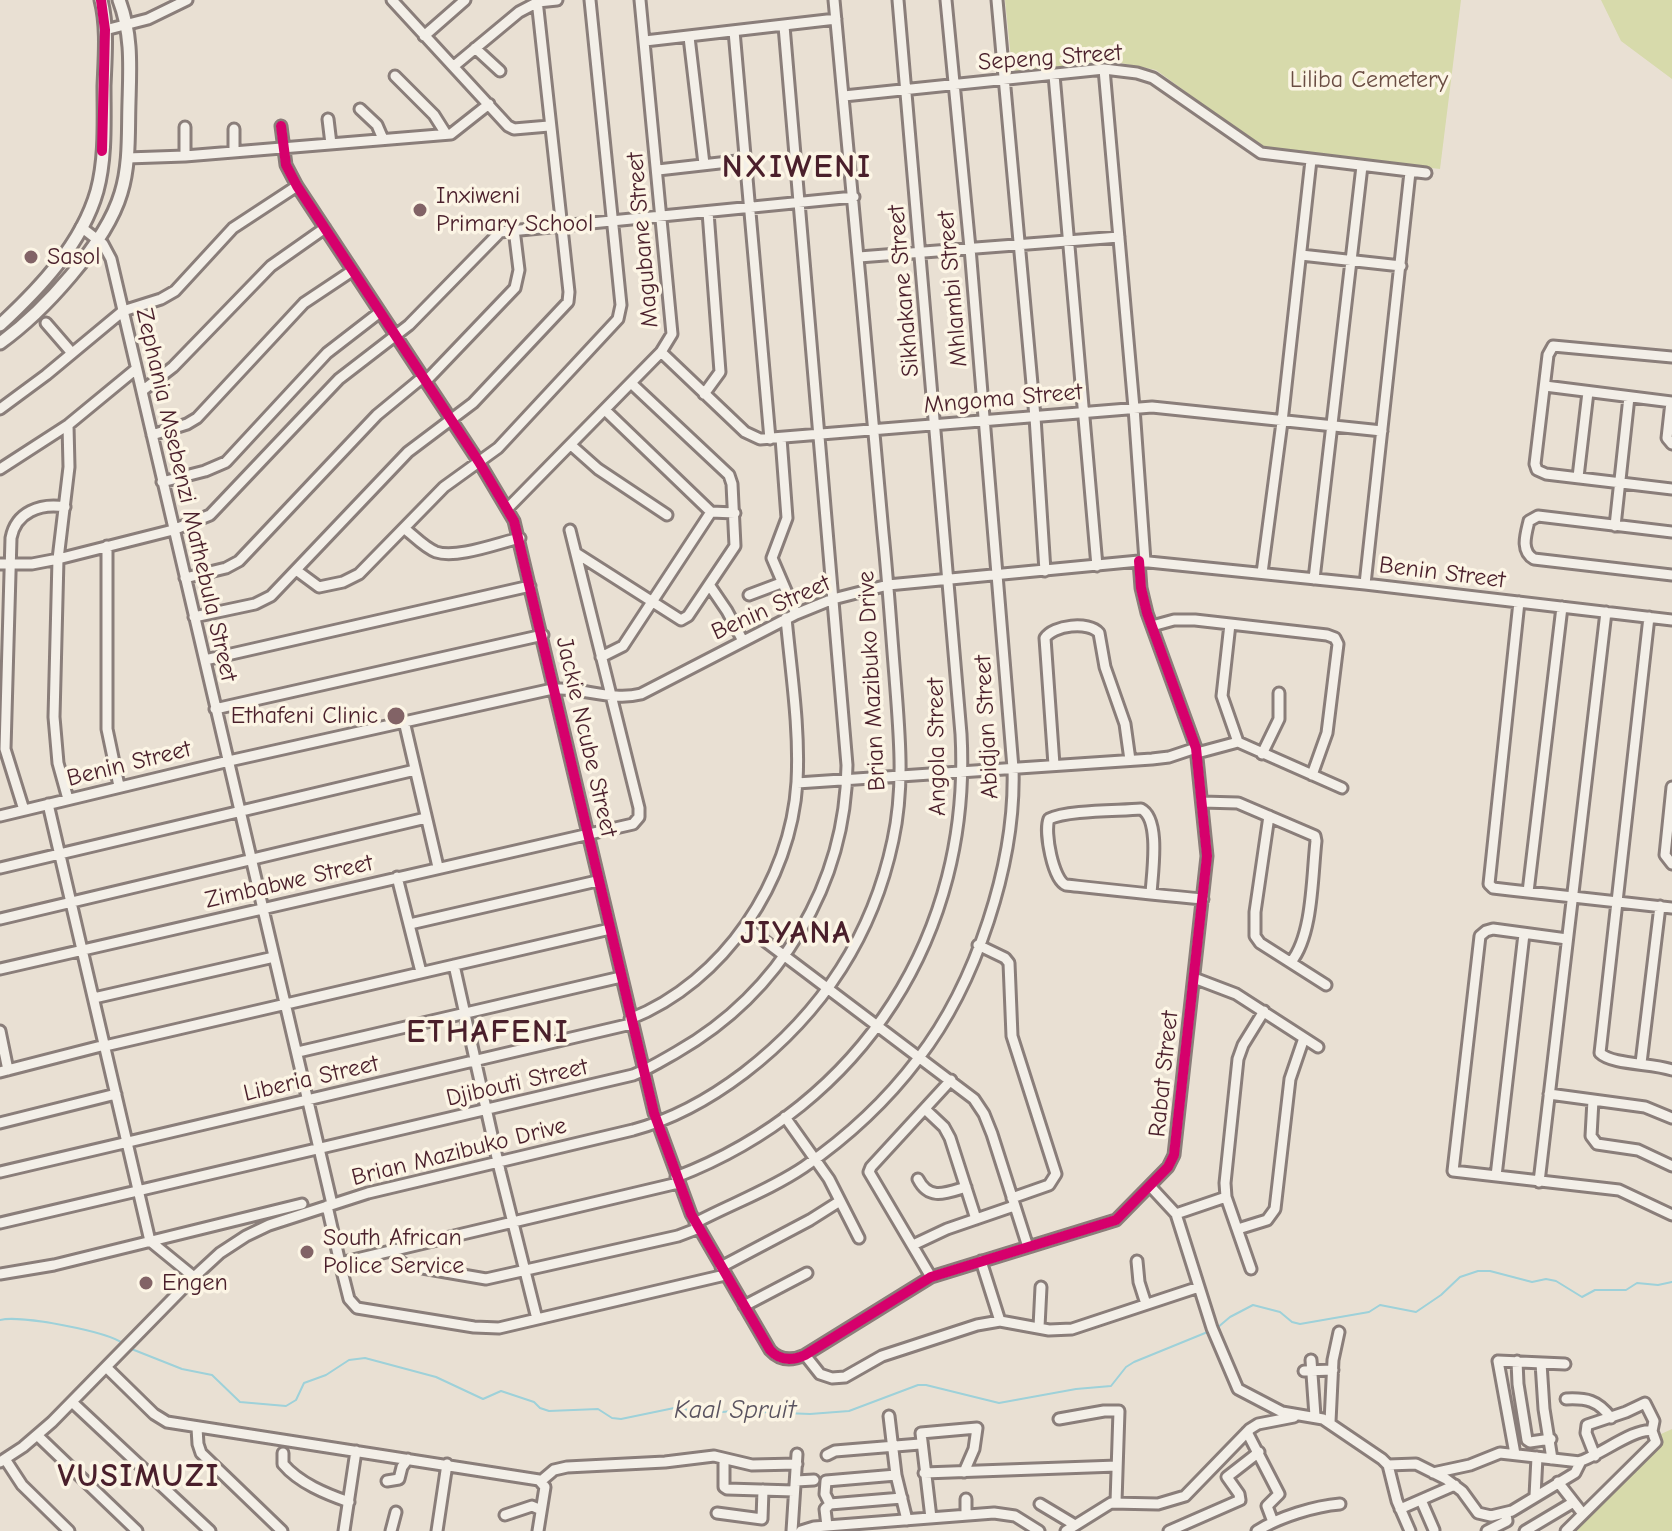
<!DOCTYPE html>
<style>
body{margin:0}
canvas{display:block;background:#e9e0d3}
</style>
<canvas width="1672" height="1531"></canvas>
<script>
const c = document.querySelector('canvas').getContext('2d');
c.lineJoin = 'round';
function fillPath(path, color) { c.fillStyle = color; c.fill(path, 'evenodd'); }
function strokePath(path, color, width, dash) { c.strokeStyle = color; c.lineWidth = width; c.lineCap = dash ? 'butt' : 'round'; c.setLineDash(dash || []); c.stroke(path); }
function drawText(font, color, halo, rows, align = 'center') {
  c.font = font + ' "Comic Neue",sans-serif'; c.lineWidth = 7; c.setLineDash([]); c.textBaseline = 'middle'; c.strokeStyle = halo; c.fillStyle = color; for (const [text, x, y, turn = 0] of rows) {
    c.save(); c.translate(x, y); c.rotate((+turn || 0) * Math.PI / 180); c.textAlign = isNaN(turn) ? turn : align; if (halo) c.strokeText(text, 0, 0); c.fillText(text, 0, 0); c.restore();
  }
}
const green = new Path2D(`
 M 1005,0 L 1461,0 L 1440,169 L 1264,149 L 1156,70 L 1106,60 L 1017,72 L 1012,68 Z
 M 1601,0 L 1672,0 L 1672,79 L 1621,41 Z
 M 1672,1429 L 1672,1531 L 1562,1531 L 1661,1434 Z`);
const stream = new Path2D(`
 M 0,1320 C 20,1315 107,1331 124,1344
 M 1217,1328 L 1230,1317 L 1253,1305 L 1280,1312 L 1292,1322 L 1300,1324 L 1369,1312 L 1380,1305 L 1416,1312 L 1441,1295 L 1460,1277 L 1478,1271 L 1490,1271 L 1532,1282 L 1546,1279 L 1556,1281 L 1582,1297 L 1595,1290 L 1626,1290 L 1637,1283 L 1658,1285 L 1672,1282
 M 129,1348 L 182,1369 L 212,1375 L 240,1402 L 286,1406 L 296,1400 L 304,1383 L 326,1375 L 349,1360 L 365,1358 L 436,1377 L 483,1399 L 501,1391 L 534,1402 L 540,1408 L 549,1411 L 598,1409 L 612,1418 L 621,1419 L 679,1407 L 699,1414 L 734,1411 L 810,1414 L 849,1411 L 918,1385 L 926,1385 L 999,1403 L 1076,1389 L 1111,1386 L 1126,1367 L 1134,1362 L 1210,1331`);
const minor = new Path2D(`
 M 392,0 L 508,126 L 514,129 L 549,126
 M 997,0 L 1035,417 L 1045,571
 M 105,30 L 148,19 L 187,0
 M 734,31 L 770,439
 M 424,36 L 465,0
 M 689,37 L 704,164
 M 645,41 L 836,19
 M 475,48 L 500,71
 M 454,66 L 519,12 L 538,2 L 557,0
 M 1104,69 L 1134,408 L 1145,561
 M 1054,75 L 1097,566
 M 395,76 L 434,115 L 446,134
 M 844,96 L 1104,69 L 1137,73 L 1153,78 L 1261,153 L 1426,173
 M 360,109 L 377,125 L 383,139
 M 328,119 L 331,144
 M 281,126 L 286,165 L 297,186 L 479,462 L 514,521 L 654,1113 L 691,1214 L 770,1350 C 780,1361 792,1361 805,1355 L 931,1277 L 1116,1220 L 1168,1167 L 1174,1155 L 1207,856 L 1196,748 L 1147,613 L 1141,588 L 1139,561
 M 234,129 L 234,152
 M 185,156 L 185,127
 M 127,158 L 185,156 L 451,134 L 489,104
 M 658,170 L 746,160
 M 81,227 L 103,244 L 111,259 L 332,1204
 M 1301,255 L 1401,266
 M 859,257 L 1119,237
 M 46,323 L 72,353
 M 661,352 L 745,432 L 760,439 L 1152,407 L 1382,431
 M 1672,357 L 1553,346 L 1548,355 L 1535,464 L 1537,470 L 1546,474 L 1672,489
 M 426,381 L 515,288 L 519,270 L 514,229
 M 1545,386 L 1672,402
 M 142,391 L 173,367 L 271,266 L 325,228
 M 704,394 L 720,372 L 708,212
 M 1671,402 L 1667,438 L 1672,444
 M 0,409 L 46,375 L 123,311 L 161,299 L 175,291 L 233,228 L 297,186
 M 68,425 L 69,467 L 58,559 L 54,717 L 58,763 L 68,799
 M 152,435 L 187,424 L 197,418 L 304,303 L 352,271
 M 781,438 L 787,518 L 772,558 L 796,614
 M 571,445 L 598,469 L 667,515
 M 0,469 L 68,425 L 136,369
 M 1578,477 L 1588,392
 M 162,482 L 205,471 L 226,462 L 327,353 L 380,312
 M 508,508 L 661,352 L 672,334 L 640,0
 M 711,512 L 735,513
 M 1615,526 L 1629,397
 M 405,529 C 414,536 425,548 436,552 C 457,559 498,543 520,538
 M 1672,532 L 1538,516 L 1529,521 C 1526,534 1520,551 1534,559 L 1672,575
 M 107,546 L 107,729 L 119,786
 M 576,553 L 681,620 L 688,616 L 735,546 L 732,484 L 729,475 L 631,383
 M 0,564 L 32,564 L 58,559 L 173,530 L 210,515 L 339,379 L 409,325 L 500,232 L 854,197
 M 296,570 L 319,587 L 343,582 L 359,574 L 444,487 L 498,448 L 618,319 L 621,305 L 590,0
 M 1262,573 L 1282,422 L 1311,160
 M 185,578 L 226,568 L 239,561 L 377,415 L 423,377
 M 1314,579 L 1362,166
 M 1365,584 L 1410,172
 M 710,586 L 727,611 L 743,641
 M 749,595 L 781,583
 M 1519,602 L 1489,884 L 1493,888 L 1510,890 L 1672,908
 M 194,617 L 255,604 L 271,596 L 408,452 L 473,403 L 568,302 L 569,292 L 537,0
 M 1649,617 L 1600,1053 C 1612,1065 1653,1063 1672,1070
 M 1230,624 L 1222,696 L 1238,742 L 1342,788
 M 1152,626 L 1174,620 L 1195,620 L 1327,635 L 1335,638 L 1338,644 L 1327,733 L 1312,775
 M 601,657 L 623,646 L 711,512 L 605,410
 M 205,660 L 530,586
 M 215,709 L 543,635
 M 404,721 L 438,867
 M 1197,753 L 1238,742
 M 1262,754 L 1279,719 L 1279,693
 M 1054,765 L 1045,638 C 1053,625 1089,621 1099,633 L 1105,667 L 1125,724 L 1130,760
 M 797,783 L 1152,759 L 1169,757 L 1196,748
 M 1672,787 L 1665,855 L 1672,864
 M 1202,802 L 1238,803 L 1315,836 L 1316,841 C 1312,876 1313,935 1291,962
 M 48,804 L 150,1241 L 194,1277
 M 24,810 L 5,749 L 11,538 C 16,512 40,503 65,507
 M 0,816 L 229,761 L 548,690 C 579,685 609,702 641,694 L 796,614 L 833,599 L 888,585 L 1139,561 L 1365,584 L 1672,620
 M 1269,816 L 1255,912 L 1255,936 L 1260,943 L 1326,985
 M 0,868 L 415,770
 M 397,877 L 421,972
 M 1528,892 L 1562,607
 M 1151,894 C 1152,874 1161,819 1141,809 C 1119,811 1067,810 1049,819 C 1044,832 1053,880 1066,885 C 1112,890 1157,895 1203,899
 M 0,919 L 426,818
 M 410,924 L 597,881
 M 745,926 L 974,1099 L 984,1114 L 992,1134 L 1028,1247
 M 1567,939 L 1493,929 L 1486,931 L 1480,936 L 1453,1171 L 1619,1190 L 1672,1215
 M 978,945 L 1005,958 L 1009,963 L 1012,1036 L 1056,1174 L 1049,1185 L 1012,1198
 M 454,965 L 500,1171 L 537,1319
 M 0,969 L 633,824 L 639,817 L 639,808 L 570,530
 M 1194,978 L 1236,994 L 1318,1047
 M 94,998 L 274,957
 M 630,1019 C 724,982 791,881 797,782 C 800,728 791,672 786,618
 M 0,1031 L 8,1070
 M 105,1046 L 610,929
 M 298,1052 L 621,977
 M 1641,1063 L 1660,906
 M 0,1072 L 105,1045
 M 1549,1094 L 1645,1107 L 1672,1118
 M 1593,1100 L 1591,1136 L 1597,1144 L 1638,1150 L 1672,1166
 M 926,1110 L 944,1127 L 950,1138 L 976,1219
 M 785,1117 L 829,1179 L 859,1238
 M 0,1123 L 116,1094
 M 0,1172 L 631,1024
 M 1496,1176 L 1524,934
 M 676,1177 C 863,1105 972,933 961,734 L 898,0
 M 918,1179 C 929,1201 946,1193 966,1187
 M 1539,1182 L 1606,612
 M 1150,1186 L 1176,1214 L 1212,1328 L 1238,1389 L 1282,1412 L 1323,1419 L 1382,1459 L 1388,1465 L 1397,1501 L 1410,1531
 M 327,1206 L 340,1263 L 678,1183
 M 1176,1214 L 1226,1197
 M 0,1223 L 633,1075 C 649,1069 663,1060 677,1052 C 780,993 846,884 847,765 L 784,26
 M 695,1223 C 731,1204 770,1190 804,1167 C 846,1138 887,1100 918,1059 C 976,984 1016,863 1013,768 L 970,248 L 946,0
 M 1238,1229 L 1267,1220 L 1275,1209 L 1290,1079 L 1304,1038
 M 913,1245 L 947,1229 L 1014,1206
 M 394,1249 L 397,1259 L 405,1265 L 486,1279 L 678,1236 L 699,1228
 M 981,1261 L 1000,1321
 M 1137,1261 L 1139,1282 L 1146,1304
 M 340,1263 L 349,1299 L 357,1308 L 474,1327 L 499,1328 L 725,1275
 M 721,1267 L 810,1220 L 840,1201
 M 1251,1269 L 1226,1197 L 1225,1183 L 1238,1059 L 1243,1045 L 1264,1011
 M 0,1274 L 54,1265 L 302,1204
 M 931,1277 L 869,1172 L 871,1167 L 951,1080
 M 744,1306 L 807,1273
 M 1039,1327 L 1041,1287
 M 805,1355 L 820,1374 L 832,1378 L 845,1377 L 882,1356 L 977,1325 L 1000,1321 L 1049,1330 L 1072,1329 L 1199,1287
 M 1311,1360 L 1315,1416
 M 1517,1361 L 1518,1384 L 1527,1440 L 1530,1442 L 1551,1439
 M 1541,1363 L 1544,1409 L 1552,1459
 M 106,1367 L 154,1414 L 167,1422 L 539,1480 L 545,1487 L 538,1531
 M 1304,1371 L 1333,1370
 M 1566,1399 C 1586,1398 1598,1400 1611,1418
 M 72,1402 L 210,1531
 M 889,1416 L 896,1475 L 907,1520
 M 1059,1419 L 1104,1411 L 1119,1411 L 1116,1502
 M 1330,1422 L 1333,1360 L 1339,1332
 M 197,1428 L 198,1444 L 201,1453 L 282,1531
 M 1247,1432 L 1279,1494 L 1267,1506 L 1273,1522
 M 37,1435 L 137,1531
 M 283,1453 L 283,1464 C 299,1483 326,1494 349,1502
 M 1515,1454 L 1498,1361 L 1565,1364
 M 827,1455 L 835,1451 L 920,1444
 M 1595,1456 L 1586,1433 L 1587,1425 L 1626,1412 L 1645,1403 L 1654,1421 L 1652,1431
 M 5,1459 L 22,1485 L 69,1531
 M 724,1460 L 724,1487 L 727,1489 L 794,1491
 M 0,1462 L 23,1447 L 52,1422 L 194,1277 L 220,1253 L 246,1236 L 269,1225 L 368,1193 L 633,1130 C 674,1119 711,1098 744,1073 C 822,1013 873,935 893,840 C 905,785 899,731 895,677 C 891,629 888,581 883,533 C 867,355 851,178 834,0
 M 1388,1465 L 1416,1464 L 1446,1479 L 1462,1491 L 1478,1513 L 1491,1516 L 1512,1511 L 1575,1473 L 1581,1461 C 1600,1455 1636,1427 1652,1431 L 1656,1442 L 1566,1531
 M 924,1473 L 1117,1466
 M 1433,1473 L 1470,1465 L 1500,1453 L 1580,1462
 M 387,1481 L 399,1479 L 402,1467 L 408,1459
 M 541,1481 L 554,1470 L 567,1467 L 665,1462 L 714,1456 L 752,1465 L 797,1464
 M 796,1481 L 814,1480
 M 1558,1482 L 1583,1514
 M 1535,1496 L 1537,1457
 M 966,1499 L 966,1515
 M 1421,1500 L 1434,1530
 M 830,1504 L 825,1494 L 826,1481 L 896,1475
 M 830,1504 L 902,1498
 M 1040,1504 L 1075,1525
 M 1400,1509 L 1455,1485
 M 717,1513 L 762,1519 L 763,1490
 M 505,1515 L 532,1506 L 541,1510
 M 931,1518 L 921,1433 L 977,1428 L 974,1449 L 964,1472
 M 827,1526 L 825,1509 L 830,1504
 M 344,1531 L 356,1451
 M 391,1531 L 396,1512
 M 437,1531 L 447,1464
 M 792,1531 L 797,1454
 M 801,1531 L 814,1527 L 994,1513 L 1015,1516 L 1039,1531
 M 1066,1531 L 1111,1503 L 1158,1504 L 1185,1496 L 1250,1429 L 1258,1424 L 1294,1417
 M 1169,1531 L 1240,1500 L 1239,1494 L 1227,1477 L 1259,1452
 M 1257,1531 C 1279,1517 1315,1506 1340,1504
 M 1487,1531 L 1507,1521 L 1506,1514
 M 1525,1531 L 1572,1503`);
const major = new Path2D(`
 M 0,325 C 39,289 82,244 97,191 C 106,158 104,120 104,86 C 105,59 108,27 101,0
 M 0,343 C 42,313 106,244 121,193 C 130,164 128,132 129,102 C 130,66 132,34 119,0`);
const cycleway = new Path2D(`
 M 101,0 L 105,30 L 102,151
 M 281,126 L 286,165 L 297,186 L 479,462 L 514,521 L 654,1113 L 691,1214 L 770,1350 C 780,1361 792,1361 805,1355 L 931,1277 L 1116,1220 L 1168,1167 L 1174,1155 L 1207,856 L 1196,748 L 1147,613 L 1141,588 L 1139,561`);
const markers = [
 [420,210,8,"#826366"],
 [31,257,8,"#826366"],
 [396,716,10,"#826366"],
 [307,1252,8,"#826366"],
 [146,1283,8,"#826366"]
];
const streetNames = [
 ["Sepeng Street",1050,58,-4],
 ["Magubane Street",643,240,-95],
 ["Mhlambi Street",953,289,-95],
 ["Sikhakane Street",904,291,-95],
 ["Mngoma Street",1003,399,-5],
 ["Zephania Msebenzi Mathebula Street",186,495,77],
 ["Benin Street",1442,573,7],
 ["Benin Street",771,608,-24],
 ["Brian Mazibuko Drive",872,681,-93],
 ["Abidjan Street",987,727,-93],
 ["Jackie Ncube Street",586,737,77],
 ["Angola Street",937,747,-91],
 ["Benin Street",129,764,-14],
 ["Zimbabwe Street",289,882,-13],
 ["Rabat Street",1164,1074,-84],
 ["Liberia Street",311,1079,-13],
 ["Djibouti Street",517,1083,-13],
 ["Brian Mazibuko Drive",459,1152,-14]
];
const parkNames = [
 ["Liliba Cemetery",1369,80]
];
const poiNames = [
 ["Inxiweni",436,196],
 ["Primary School",436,224],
 ["Sasol",47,257],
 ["Ethafeni Clinic",378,716,"right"],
 ["South African",323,1238],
 ["Police Service",323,1266],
 ["Engen",162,1283]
];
const waterNames = [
 ["Kaal Spruit",735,1411]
];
const districtNames = [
 ["NXIWENI",797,168],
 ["JIYANA",796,934],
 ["ETHAFENI",488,1033],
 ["VUSIMUZI",139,1477]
];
fillPath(green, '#d7daab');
strokePath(stream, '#9ed1d9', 2);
strokePath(minor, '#8a7e7a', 15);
strokePath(major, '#8a7e7a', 17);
strokePath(minor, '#f3efe8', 9);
strokePath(major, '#f3efe8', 11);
strokePath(cycleway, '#d6006c', 10);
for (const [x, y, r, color] of markers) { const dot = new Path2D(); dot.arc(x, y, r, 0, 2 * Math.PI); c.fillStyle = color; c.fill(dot); strokePath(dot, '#fcf5e5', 3); }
drawText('24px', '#4a1f2b', '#fcf5e5', streetNames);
drawText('24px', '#6a4d43', '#fcf5e5', parkNames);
drawText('24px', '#4a1f2b', '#fcf5e5', poiNames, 'left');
drawText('italic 26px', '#5a5360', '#fcf5e5', waterNames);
c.letterSpacing = '2px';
drawText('bold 32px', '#4a1f2b', '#fcf5e5', districtNames);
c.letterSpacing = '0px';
</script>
